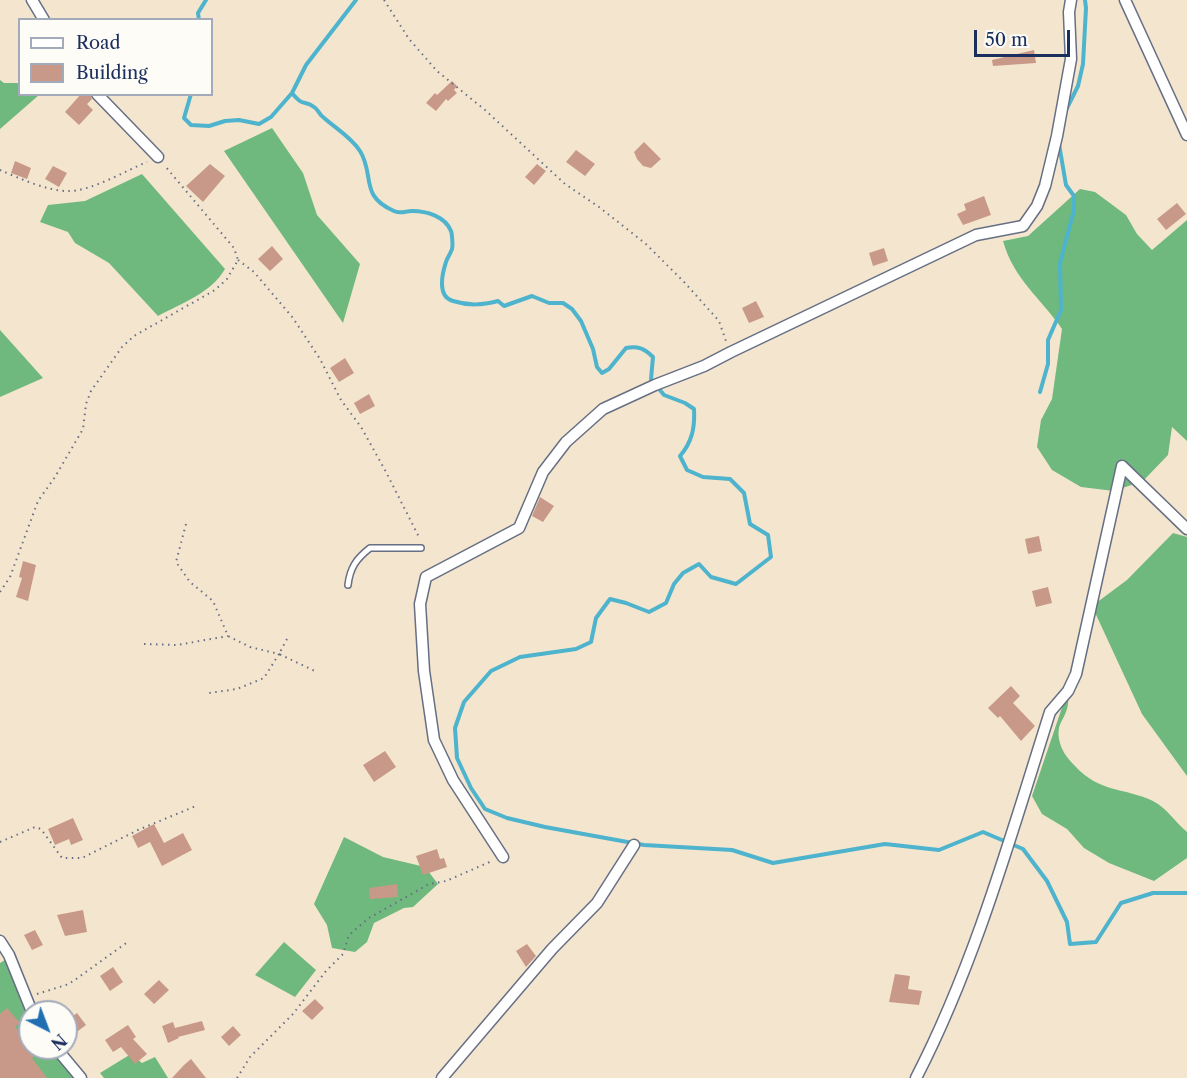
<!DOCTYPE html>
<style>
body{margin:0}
#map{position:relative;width:1187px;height:1078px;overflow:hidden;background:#f4e6ce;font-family:"Libre Caslon Text",serif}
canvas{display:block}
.legend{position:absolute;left:18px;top:18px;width:195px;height:78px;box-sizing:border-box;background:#fdfcf7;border:2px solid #a3aaba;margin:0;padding:8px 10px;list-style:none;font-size:18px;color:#1b2f5e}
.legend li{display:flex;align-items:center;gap:12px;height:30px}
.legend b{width:30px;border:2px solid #a3aaba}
.north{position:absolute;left:18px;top:1000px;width:60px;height:60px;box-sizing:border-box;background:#fdfcf7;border:2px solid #a3aaba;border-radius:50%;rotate:138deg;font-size:16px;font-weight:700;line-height:24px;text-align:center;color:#1b2f5e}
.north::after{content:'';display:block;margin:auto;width:21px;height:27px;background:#1f6fb2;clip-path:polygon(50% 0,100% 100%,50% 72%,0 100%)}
.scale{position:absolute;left:974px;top:30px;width:96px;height:27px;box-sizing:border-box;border:3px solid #1b2f5e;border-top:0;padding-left:8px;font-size:18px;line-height:21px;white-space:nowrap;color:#1b2f5e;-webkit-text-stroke:4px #fdfcf7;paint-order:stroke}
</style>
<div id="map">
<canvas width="1187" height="1078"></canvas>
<ul class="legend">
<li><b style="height:8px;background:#fff"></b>Road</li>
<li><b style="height:16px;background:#c89988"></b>Building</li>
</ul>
<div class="north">N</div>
<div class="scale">50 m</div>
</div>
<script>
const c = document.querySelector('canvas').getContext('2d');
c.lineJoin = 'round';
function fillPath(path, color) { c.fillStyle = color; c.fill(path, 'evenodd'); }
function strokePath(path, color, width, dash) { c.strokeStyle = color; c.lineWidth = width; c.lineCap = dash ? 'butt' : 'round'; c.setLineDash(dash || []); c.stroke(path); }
const forest = new Path2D(`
 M 0,80 L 4,83 L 19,83 L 20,94 L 39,95 L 0,129 Z
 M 272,128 L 303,173 L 317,215 L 360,264 L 343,323 L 224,151 Z
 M 142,174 L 225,269 C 211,293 182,303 158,316 L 109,263 L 75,243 L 68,232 L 40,222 L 48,205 L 85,201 Z
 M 1080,189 L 1095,192 L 1126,215 L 1137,234 L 1152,250 L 1187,220 L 1187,441 L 1172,427 L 1168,455 L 1143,481 L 1114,491 L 1081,487 L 1052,470 L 1037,447 L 1041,420 L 1052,399 L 1062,329 C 1041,298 1014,280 1003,241 L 1028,236 Z
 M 0,330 L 43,378 L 0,397 Z
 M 1173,533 L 1187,537 L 1187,776 L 1142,714 L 1092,606 L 1127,580 Z
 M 1068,690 C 1068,696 1069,703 1067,709 C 1063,722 1057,723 1059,739 C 1061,750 1067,758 1075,766 C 1100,793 1123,787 1153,801 C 1167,808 1175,822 1187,832 L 1187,858 L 1154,881 L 1109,863 L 1084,848 L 1067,829 L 1042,814 L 1032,796 Z
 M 344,837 L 383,857 L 425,867 L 438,884 L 413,907 L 404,908 L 374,923 L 367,942 L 355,952 L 332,948 L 327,925 L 314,904 Z
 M 284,942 L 316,970 L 295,997 L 255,975 Z
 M 5,960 L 30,1012 L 30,1048 L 61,1048 L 85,1078 L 0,1078 L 0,963 Z
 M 131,1054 L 142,1063 L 155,1057 L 168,1078 L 104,1078 L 100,1073 Z`);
const stream = new Path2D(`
 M 356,0 L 306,65 L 292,93 C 304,108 304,99 314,107 C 318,109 319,114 323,117 C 335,128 351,137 360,151 C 375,175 359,196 394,211 C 399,214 406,211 412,211 C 426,211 445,216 451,231 C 452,234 453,245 452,249 C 451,253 447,258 446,262 C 442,274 437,297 453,301 C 469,306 482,305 498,301 L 504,306 L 532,296 L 549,303 L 563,303 L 572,309 L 581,321 L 593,349 L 597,367 L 602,373 L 609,369 L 626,348 C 638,346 644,348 653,357 L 651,379 L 664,395 L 685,403 L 694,409 C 695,428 692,442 680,456 L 687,470 L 703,477 L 730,479 L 744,493 L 750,524 L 768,535 L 771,557 L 736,584 L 711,577 L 699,564 L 683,573 L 674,584 L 666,603 L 649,612 L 626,603 L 610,599 L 596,618 L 591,642 L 576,649 L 520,657 L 491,671 L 464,702 L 455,728 L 457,758 L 471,788 L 485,809 L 507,818 L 545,827 L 644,845 L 732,850 L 773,863 L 885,844 L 939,850 L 983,832 L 1023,849 L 1047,881 L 1067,922 L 1070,944 L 1096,942 L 1121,903 L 1153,893 L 1187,893
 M 199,20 L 198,13 L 206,0
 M 191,94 L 184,118 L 191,125 L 209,126 L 225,121 L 239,120 L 259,124 L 271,117 L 292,93
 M 1066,110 L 1078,86 L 1083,64 L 1086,8 L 1085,0
 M 1040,392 L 1048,364 L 1048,340 L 1061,310 L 1060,263 L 1074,210 L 1074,196 L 1066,185 L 1059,144`);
const building = new Path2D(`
 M 1034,50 L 1036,63 L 993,66 L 992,60 Z
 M 452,81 L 457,86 L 454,90 L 457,93 L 448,101 L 446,99 L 436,111 L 426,103 L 435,93 L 437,95 Z
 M 81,94 L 90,94 L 92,99 L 87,104 L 93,110 L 79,125 L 65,112 Z
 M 644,142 L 661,159 L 651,168 L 643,166 L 637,159 L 634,152 Z
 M 576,150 L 595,164 L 585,176 L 566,162 Z
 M 15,161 L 31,168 L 27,179 L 11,173 Z
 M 210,164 L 225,176 L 203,202 L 186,186 Z
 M 537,164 L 546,171 L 534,185 L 525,177 Z
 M 53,166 L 67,173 L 59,187 L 45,179 Z
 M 984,196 L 991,215 L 963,225 L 957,214 L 966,210 L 964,204 Z
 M 1177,203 L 1186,214 L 1166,230 L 1157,219 Z
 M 272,246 L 283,259 L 270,271 L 258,259 Z
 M 884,248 L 888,261 L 873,266 L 869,253 Z
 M 756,301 L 764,317 L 749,323 L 742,308 Z
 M 345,358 L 354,373 L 339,382 L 330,368 Z
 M 369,394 L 375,406 L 360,414 L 354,403 Z
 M 540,497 L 554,506 L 543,522 L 532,516 Z
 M 1039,536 L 1042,551 L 1028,554 L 1025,539 Z
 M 23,561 L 36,565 L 28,601 L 16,597 L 22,578 L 19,577 Z
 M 1048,587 L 1052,603 L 1036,607 L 1032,591 Z
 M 1011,686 L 1020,696 L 1013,703 L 1035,726 L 1021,741 L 1000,716 L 998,718 L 988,708 Z
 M 385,751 L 396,767 L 374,782 L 363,765 Z
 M 73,818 L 83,840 L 71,845 L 69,839 L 55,845 L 48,829 Z
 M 154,824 L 164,843 L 183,833 L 192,850 L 162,866 L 150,842 L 138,848 L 132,836 Z
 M 437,849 L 440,859 L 444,858 L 447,867 L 423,875 L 416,856 Z
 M 397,884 L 398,897 L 370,899 L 369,888 Z
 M 83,910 L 87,932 L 65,936 L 57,915 Z
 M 35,930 L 43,945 L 32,950 L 24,935 Z
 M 527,944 L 536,956 L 526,967 L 516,951 Z
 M 113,967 L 123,982 L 110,991 L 100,976 Z
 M 895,974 L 910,976 L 908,989 L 922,991 L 919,1005 L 889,1002 Z
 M 159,980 L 169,990 L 154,1004 L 144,994 Z
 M 315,999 L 324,1008 L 312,1020 L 302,1011 Z
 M 7,1008 L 20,1023 L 15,1027 L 30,1043 L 30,1048 L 35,1048 L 39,1052 L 32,1058 L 47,1078 L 0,1078 L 0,1014 Z
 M 77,1013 L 86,1025 L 74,1034 L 66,1021 Z
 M 202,1021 L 205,1030 L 178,1037 L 179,1038 L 168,1043 L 162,1026 L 173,1022 L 175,1028 Z
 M 128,1025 L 136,1037 L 133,1039 L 147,1054 L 135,1064 L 121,1047 L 113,1052 L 105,1040 Z
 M 233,1026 L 241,1035 L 229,1046 L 221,1037 Z
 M 191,1059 L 206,1078 L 172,1078 L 184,1065 Z`);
const path = new Path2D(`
 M 384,0 L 409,39 L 437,71 L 485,110 L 565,184 L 599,207 L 646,244 L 685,283 L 719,321 L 726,341
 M 0,170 C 19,178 47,191 67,191 C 90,192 125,171 147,162
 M 238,260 L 254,272 L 293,318 L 320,359 L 341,400 L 361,427 L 386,472 L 420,539
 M 186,524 L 176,562 L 190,582 L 213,601 L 228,636 L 250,647 L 279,654 L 264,678 L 237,689 L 209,693
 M 0,592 L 10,577 L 38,501 L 55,477 L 83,429 L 86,404 L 91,391 L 122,347 L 134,336 L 215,290 L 227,279 L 238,260 L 234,248 L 165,166
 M 287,639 L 279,654 L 317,672
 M 144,644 L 177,645 L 228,636
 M 0,842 L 35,827 L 41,829 L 62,858 L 82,858 L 138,830 L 196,806
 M 37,994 L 69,984 L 129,941
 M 237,1078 L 250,1057 L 293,1014 L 326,971 L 343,954 L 349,935 L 369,918 L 429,884 L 446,881 L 492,861`);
const lane = new Path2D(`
 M 348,585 C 350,568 356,559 370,548 L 421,548`);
const street = new Path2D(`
 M 32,0 L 44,20
 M 1125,0 L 1187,135
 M 97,94 L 158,157
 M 503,857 L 453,780 L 434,740 L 424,671 L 420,604 L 426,577 L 519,528 L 543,472 L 566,442 L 603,409 L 655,385 L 704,366 L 731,352 L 976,235 L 1023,226 L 1037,206 L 1045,186 L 1057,136 L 1071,59 L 1069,12 L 1071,0
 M 0,941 L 9,955 L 32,1012
 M 56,1048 L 81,1078
 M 442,1078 L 552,949 L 597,903 L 634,845
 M 916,1078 C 975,964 1011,835 1050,712 L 1068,691 L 1076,674 L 1122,466 L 1187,529`);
fillPath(forest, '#6fb87e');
strokePath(stream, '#4eb3cd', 4);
fillPath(building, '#c89988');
strokePath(lane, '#676f85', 8);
strokePath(street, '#676f85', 13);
strokePath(path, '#676f85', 2, [1.5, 4.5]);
strokePath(lane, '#fff', 5);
strokePath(street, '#fff', 10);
</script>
